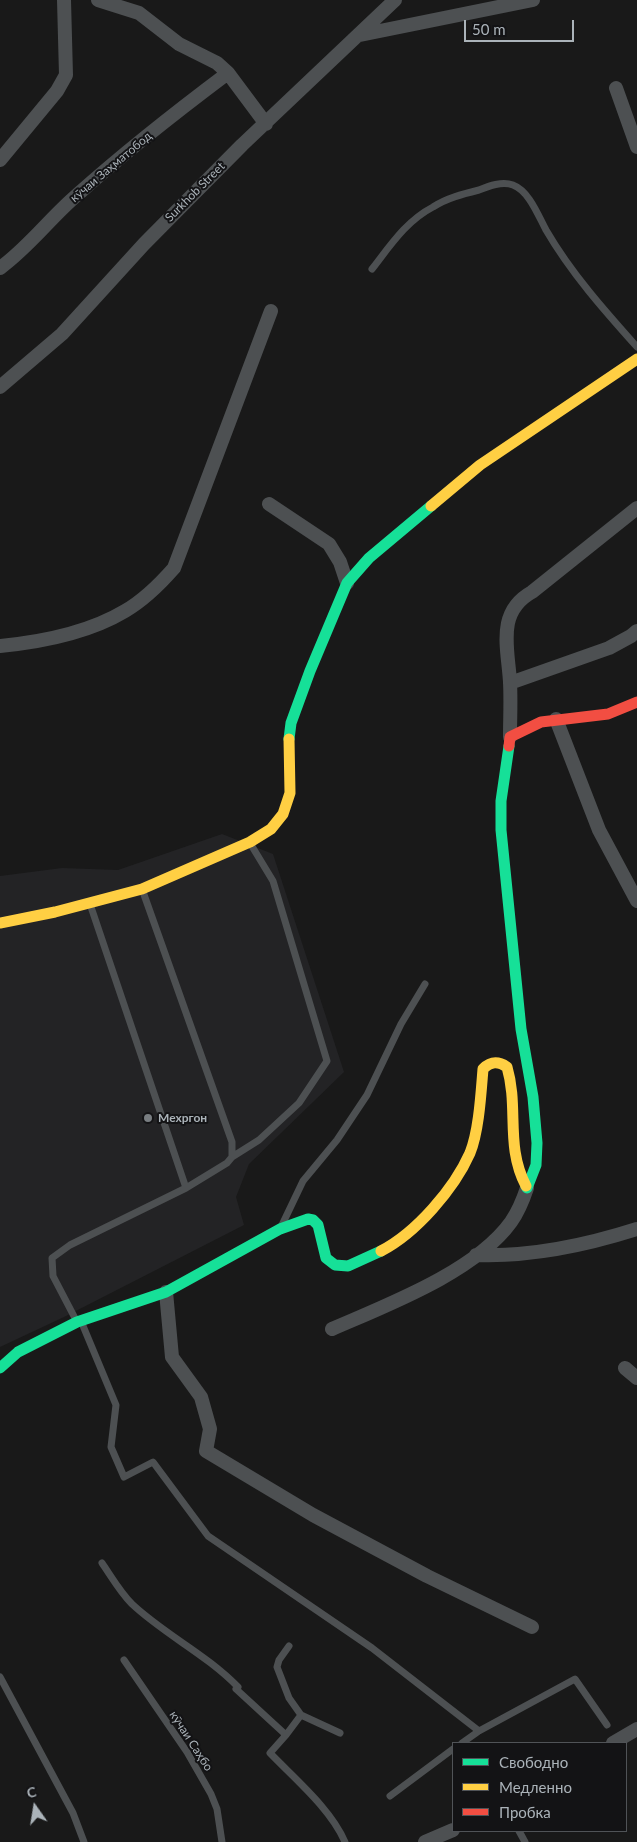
<!DOCTYPE html>
<meta charset="utf-8">
<style>
body{margin:0}
#map{position:relative;width:637px;height:1842px;overflow:hidden;background:#191919;font-family:Lato,sans-serif}
canvas{display:block}
.legend{position:absolute;left:452px;top:1742px;width:175px;height:90px;box-sizing:border-box;background:#131315;border:1px solid #505357;margin:0;padding:6px 9px;list-style:none;font-size:15px;color:#abb3b9}
.legend li{display:flex;align-items:center;gap:10px;height:25px}
.legend b{width:25px;border:1px solid #505357}
.north{position:absolute;left:10px;top:1782px;width:50px;height:50px;-webkit-text-stroke:4px #131315;paint-order:stroke;rotate:347deg;font-size:14px;font-weight:700;line-height:20px;text-align:center;color:#abb3b9}
.north::after{content:'';display:block;margin:auto;width:18px;height:22px;background:#abb3b9;clip-path:polygon(50% 0,100% 100%,50% 72%,0 100%)}
.scale{position:absolute;left:464px;top:20px;width:110px;height:22px;box-sizing:border-box;border:2px solid #abb3b9;border-top:0;padding-left:6px;font-size:15px;line-height:18px;white-space:nowrap;color:#abb3b9;-webkit-text-stroke:4px #131315;paint-order:stroke}
</style>
<div id="map">
<canvas width="637" height="1842"></canvas>
<ul class="legend">
<li><b style="height:6px;background:#16e098"></b>Свободно</li>
<li><b style="height:6px;background:#ffcf43"></b>Медленно</li>
<li><b style="height:6px;background:#f24e42"></b>Пробка</li>
</ul>
<div class="north">С</div>
<div class="scale">50 m</div>
</div>
<script>
const c = document.querySelector('canvas').getContext('2d');
c.lineJoin = 'round';
function fillPath(path, color) { c.fillStyle = color; c.fill(path, 'evenodd'); }
function strokePath(path, color, width, dash) { c.strokeStyle = color; c.lineWidth = width; c.lineCap = dash ? 'butt' : 'round'; c.setLineDash(dash || []); c.stroke(path); }
function drawText(font, color, halo, rows, align = 'center') {
  c.font = font + ' Lato,sans-serif'; c.lineWidth = 4; c.setLineDash([]); c.textBaseline = 'middle'; c.strokeStyle = halo; c.fillStyle = color; for (const [text, x, y, turn = 0] of rows) {
    c.save(); c.translate(x, y); c.rotate((+turn || 0) * Math.PI / 180); c.textAlign = isNaN(turn) ? turn : align; if (halo) c.strokeText(text, 0, 0); c.fillText(text, 0, 0); c.restore();
  }
}
const built = new Path2D(`
 M 222,834 L 273,854 L 344,1072 L 249,1164 L 236,1197 L 244,1225 L 64,1317 L 0,1347 L 0,876 L 62,868 L 118,870 Z`);
const lane = new Path2D(`
 M 372,269 C 390,246 406,221 433,207 C 447,198 463,194 479,190 C 489,186 502,181 513,185 C 529,191 538,215 546,230 C 571,273 604,310 637,347
 M 90,904 L 186,1188
 M 232,1157 L 259,1140 L 299,1103 L 327,1061 L 273,881 L 250,843
 M 282,1225 L 303,1181 L 337,1140 L 367,1095 L 401,1024 L 425,984
 M 81,1321 L 116,1405 L 111,1447 L 124,1477 L 153,1462 L 208,1536 L 372,1648 L 479,1731 L 575,1679 L 607,1725
 M 77,1322 L 53,1276 L 52,1258 L 70,1245 L 186,1188 L 227,1163 L 232,1157 L 232,1142 L 142,889
 M 102,1563 C 111,1576 120,1592 132,1604 C 165,1635 206,1654 238,1687 L 236,1689 L 286,1735 L 270,1753 C 295,1779 331,1809 345,1842
 M 289,1646 L 279,1660 L 277,1667 L 289,1698 L 301,1715 L 340,1733
 M 124,1660 L 187,1752 L 211,1794 L 217,1809 L 222,1842
 M 0,1677 L 73,1813 L 84,1842
 M 286,1735 L 301,1715
 M 462,1743 L 479,1731
 M 390,1796 L 453,1749
 M 519,1831 L 525,1842`);
const street = new Path2D(`
 M 98,0 L 139,13 L 179,44 L 217,63 L 228,73 L 266,124
 M 360,35 L 533,0
 M 616,88 L 637,147
 M 0,160 L 57,91 L 66,75 L 64,0
 M 0,268 C 29,247 50,218 77,195 C 125,152 176,112 228,73
 M 0,387 L 62,334 L 144,244 L 242,145 L 395,0
 M 269,504 L 329,544 L 340,562 L 347,583
 M 0,646 C 41,642 90,632 125,611 C 144,600 160,584 174,568 L 271,311
 M 510,683 L 609,648 L 631,636 L 637,631
 M 556,719 L 599,830 L 637,901
 M 510,737 C 510,719 511,701 510,682 C 508,648 496,612 532,592 L 637,508
 M 476,1255 C 529,1257 587,1245 637,1229
 M 166,1292 L 172,1357 L 201,1397 L 210,1429 L 206,1451 L 313,1515 L 427,1576 L 532,1627
 M 332,1329 C 387,1305 475,1272 511,1222 C 518,1212 523,1200 527,1188
 M 625,1368 L 637,1378
 M 613,1743 L 637,1729
 M 425,1842 L 453,1830`);
const fast = new Path2D(`
 M 289,739 L 291,723 L 310,671 L 347,583 L 369,558 L 431,506
 M 509,746 L 501,801 L 501,830 L 521,1029 L 533,1097 L 537,1143 L 536,1165 L 527,1188 L 526,1186
 M 0,1368 L 18,1352 L 77,1322 L 166,1292 L 280,1229 L 308,1219 L 313,1220 L 318,1225 L 326,1258 L 335,1265 L 348,1266 L 381,1251`);
const slow = new Path2D(`
 M 431,506 L 480,465 L 637,359
 M 0,923 L 55,912 L 142,889 L 250,842 L 271,829 L 283,814 L 290,793 L 289,739
 M 381,1251 C 416,1233 454,1189 470,1153 C 479,1131 481,1093 483,1069 C 491,1061 498,1061 507,1067 C 519,1108 505,1146 526,1186`);
const jam = new Path2D(`
 M 509,746 L 510,737 L 541,722 L 608,714 L 637,702`);
const markers = [
 [148,1118,5,"#787d81"]
];
const streetNames = [
 ["кӯчаи Заҳматобод",111,167,-40],
 ["Surkhob Street",195,192,-45],
 ["кӯчаи Саҳбо",191,1741,57]
];
const poiNames = [
 ["Мехргон",158,1118]
];
fillPath(built, '#232325');
strokePath(lane, '#4d5052', 7);
strokePath(street, '#4d5052', 14);
strokePath(fast, '#16e098', 11);
strokePath(slow, '#ffcf43', 11);
strokePath(jam, '#f24e42', 11);
for (const [x, y, r, color] of markers) { const dot = new Path2D(); dot.arc(x, y, r, 0, 2 * Math.PI); c.fillStyle = color; c.fill(dot); strokePath(dot, '#131315', 2); }
drawText('12px', '#abb3b9', '#131315', streetNames);
drawText('bold 12px', '#abb3b9', '#131315', poiNames, 'left');
</script>
